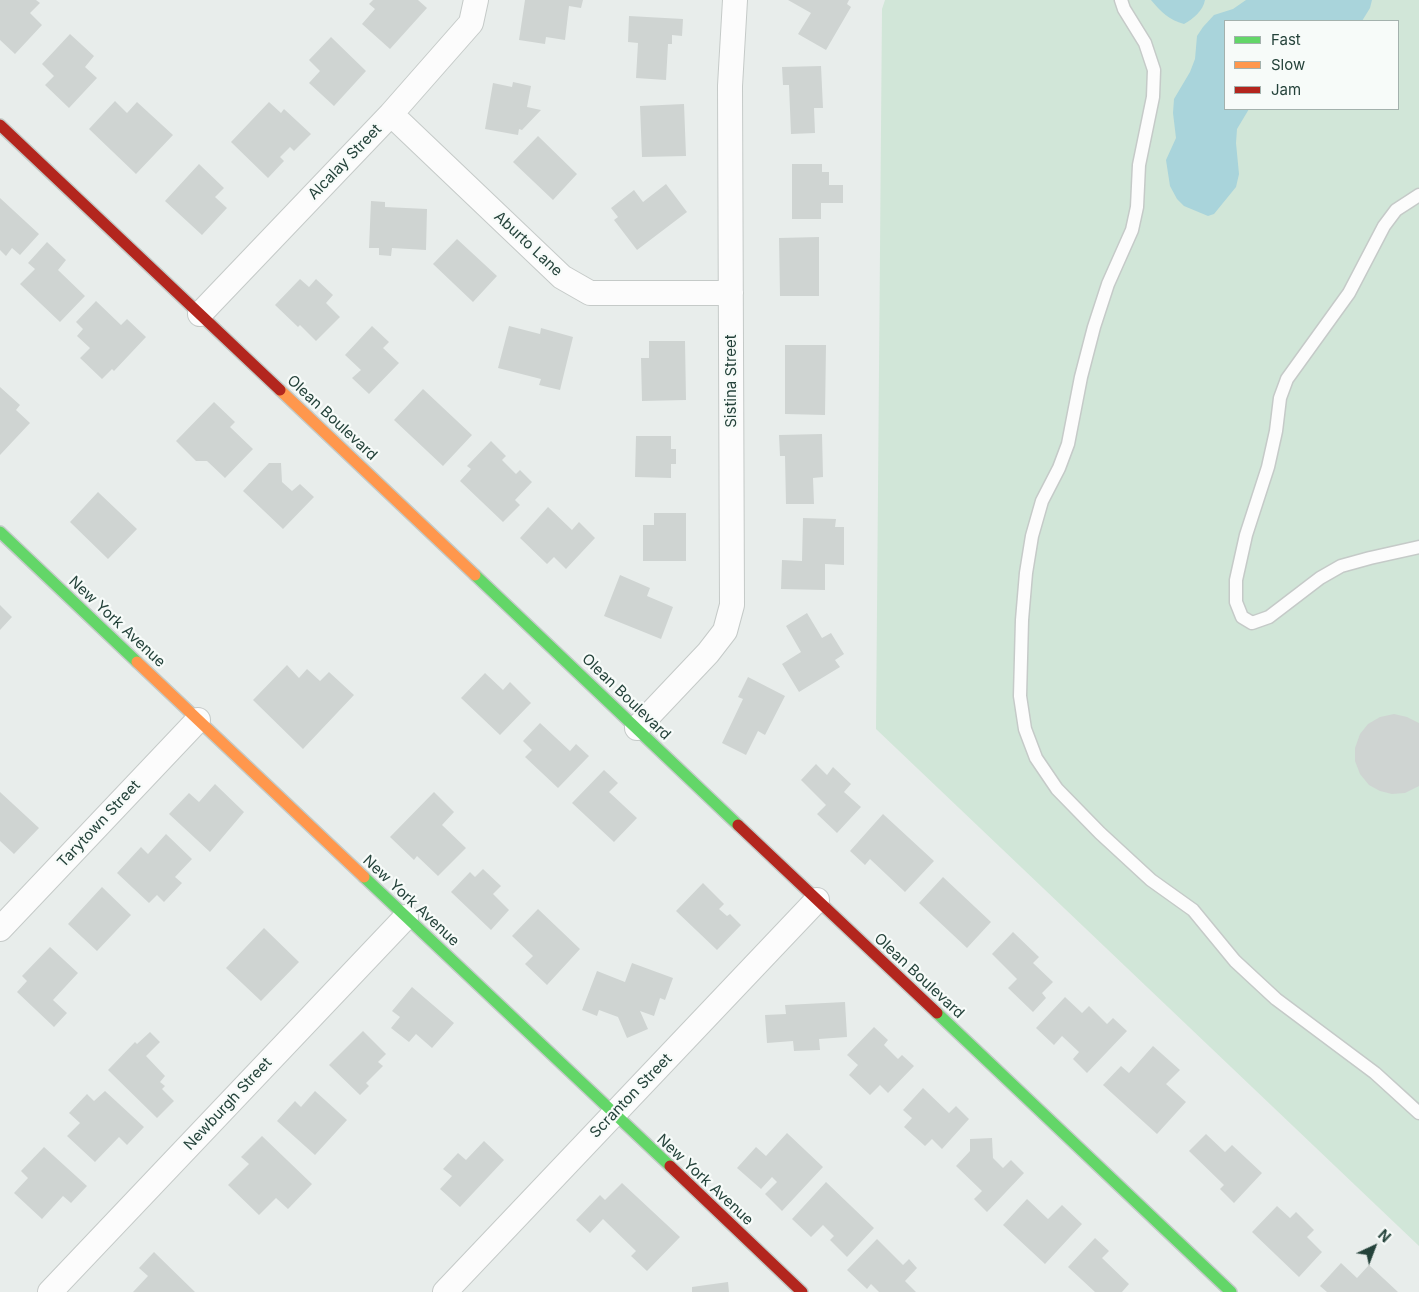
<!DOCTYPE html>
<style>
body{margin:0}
#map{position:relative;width:1419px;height:1292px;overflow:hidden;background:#e8edeb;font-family:Inter,sans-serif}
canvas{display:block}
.legend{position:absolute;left:1224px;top:20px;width:175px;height:90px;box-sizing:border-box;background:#f7fbf9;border:1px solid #a3b1ad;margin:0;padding:6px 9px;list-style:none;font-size:15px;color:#24423a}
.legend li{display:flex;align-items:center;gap:10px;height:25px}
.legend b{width:25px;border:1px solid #a3b1ad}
.north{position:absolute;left:1349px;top:1222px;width:50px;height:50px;-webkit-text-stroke:4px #f7fbf9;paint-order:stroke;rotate:43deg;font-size:14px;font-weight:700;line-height:20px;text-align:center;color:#24423a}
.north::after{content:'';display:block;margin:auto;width:18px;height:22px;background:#24423a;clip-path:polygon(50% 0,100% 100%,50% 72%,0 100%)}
</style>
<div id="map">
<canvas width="1419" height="1292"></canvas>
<ul class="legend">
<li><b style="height:6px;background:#63d668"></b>Fast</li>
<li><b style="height:6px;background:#ff974d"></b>Slow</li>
<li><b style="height:6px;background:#b3261e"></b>Jam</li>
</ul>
<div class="north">N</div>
</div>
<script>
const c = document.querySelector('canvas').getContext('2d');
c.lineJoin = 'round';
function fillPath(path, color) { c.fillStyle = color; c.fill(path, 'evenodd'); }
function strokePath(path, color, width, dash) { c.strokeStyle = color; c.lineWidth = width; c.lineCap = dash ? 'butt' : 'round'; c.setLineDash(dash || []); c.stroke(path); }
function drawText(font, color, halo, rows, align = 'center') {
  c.font = font + ' Inter,sans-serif'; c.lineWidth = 4.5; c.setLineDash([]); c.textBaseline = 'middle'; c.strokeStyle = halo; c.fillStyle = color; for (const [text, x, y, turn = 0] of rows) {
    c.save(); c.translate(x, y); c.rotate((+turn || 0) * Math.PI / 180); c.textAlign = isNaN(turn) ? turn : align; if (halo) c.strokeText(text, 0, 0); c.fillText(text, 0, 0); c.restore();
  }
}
const green = new Path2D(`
 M 885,0 L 1419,0 L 1419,1246 L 876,729 L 882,9 ZM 1225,21 L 1398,21 L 1398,109 L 1225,109 Z`);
const water = new Path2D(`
 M 1151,0 L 1205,0 C 1203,11 1193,19 1184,24 C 1169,20 1161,12 1151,0 Z
 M 1246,0 L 1372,0 L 1370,8 L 1362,21 L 1225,21 L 1225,109 L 1249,109 L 1237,129 L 1236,143 L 1239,174 L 1236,187 L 1214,214 L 1208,216 L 1184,206 L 1177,199 L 1170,186 L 1166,160 L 1176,138 L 1173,113 L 1174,99 L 1190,72 L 1195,59 L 1197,36 L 1203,27 L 1214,15 L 1233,9 Z`);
const building = new Path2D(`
 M 0,0 L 36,0 L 40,3 L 30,13 L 42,25 L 15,54 L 0,40 Z
 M 373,0 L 418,0 L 427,8 L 390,49 L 362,24 L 375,9 L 369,4 Z
 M 525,0 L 583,0 L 581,8 L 569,6 L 565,40 L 546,37 L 545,44 L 519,40 Z
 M 788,0 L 849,0 L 847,4 L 851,7 L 826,50 L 798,34 L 811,13 Z
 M 629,16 L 683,19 L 682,36 L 672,35 L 672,44 L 668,44 L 666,80 L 636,78 L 638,43 L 628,42 Z
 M 70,34 L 94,56 L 85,67 L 97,78 L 69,108 L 45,85 L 54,76 L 42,64 Z
 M 331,37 L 366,71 L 334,106 L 309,83 L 320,71 L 309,60 Z
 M 821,66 L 823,108 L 814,108 L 815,133 L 791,134 L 789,85 L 783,85 L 782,67 Z
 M 513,82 L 531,86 L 527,107 L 541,110 L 522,130 L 519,129 L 518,135 L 485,129 L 493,83 L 512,87 Z
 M 115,101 L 127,113 L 137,102 L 173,135 L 136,174 L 89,129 Z
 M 269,102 L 281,113 L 284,109 L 311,134 L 294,151 L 290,147 L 280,157 L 284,161 L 268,178 L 231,142 Z
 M 684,104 L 686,156 L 642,157 L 640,106 Z
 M 538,136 L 577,174 L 553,200 L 513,162 Z
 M 199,164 L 224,188 L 215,197 L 227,208 L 202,235 L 165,201 Z
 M 792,164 L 822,164 L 822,172 L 829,172 L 829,185 L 843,185 L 843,203 L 821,203 L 821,219 L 792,219 Z
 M 666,184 L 687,212 L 637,250 L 614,220 L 618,217 L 611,208 L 634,190 L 643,202 Z
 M 0,198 L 39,234 L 20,255 L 12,248 L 6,256 L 0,250 Z
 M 371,201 L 385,202 L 385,207 L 427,209 L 426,250 L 392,248 L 391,256 L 379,255 L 379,248 L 369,248 Z
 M 819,237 L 819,296 L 780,296 L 779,238 Z
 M 457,239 L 497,276 L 473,302 L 433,264 Z
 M 47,242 L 66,260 L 58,270 L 85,296 L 60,322 L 20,284 L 35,269 L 28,263 Z
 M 300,279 L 309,287 L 316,279 L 333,295 L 326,303 L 340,317 L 316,341 L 300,325 L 298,327 L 275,305 Z
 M 96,301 L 121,325 L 127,319 L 146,337 L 114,371 L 112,369 L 102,379 L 80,358 L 90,348 L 77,336 L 83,329 L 76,322 Z
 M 372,326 L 389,342 L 383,348 L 399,363 L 369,394 L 352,378 L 361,370 L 345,355 Z
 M 509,326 L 540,334 L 541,328 L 573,337 L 560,390 L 539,385 L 541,379 L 498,368 Z
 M 649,341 L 685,341 L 686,400 L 642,401 L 641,358 L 649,358 Z
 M 785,345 L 826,345 L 825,415 L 785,414 Z
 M 0,387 L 20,405 L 16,410 L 30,423 L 0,455 Z
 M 423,389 L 472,435 L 443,466 L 394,420 Z
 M 214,402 L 235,422 L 230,427 L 253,449 L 225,478 L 207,461 L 196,461 L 176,441 Z
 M 822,434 L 823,477 L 813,478 L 814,504 L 786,504 L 785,456 L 780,456 L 779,435 Z
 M 636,436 L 671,436 L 671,449 L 676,449 L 676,464 L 671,464 L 671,478 L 635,477 Z
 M 491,441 L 506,456 L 502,460 L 516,474 L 520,470 L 532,482 L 515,500 L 520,505 L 503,522 L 460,481 L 471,469 L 467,466 Z
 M 269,463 L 281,463 L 282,482 L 292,491 L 300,484 L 314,497 L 283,529 L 243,491 Z
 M 98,492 L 137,529 L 108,559 L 70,522 Z
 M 548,507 L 572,530 L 579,522 L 595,538 L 566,569 L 554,557 L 547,564 L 520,538 Z
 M 654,513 L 686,513 L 686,561 L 643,561 L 643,525 L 654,525 Z
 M 803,518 L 836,519 L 835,527 L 844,527 L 844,565 L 825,564 L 825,590 L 781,589 L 782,560 L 802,561 Z
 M 620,575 L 650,588 L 647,596 L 673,607 L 661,639 L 604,616 Z
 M 0,605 L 12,617 L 0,630 Z
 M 807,613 L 822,638 L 831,633 L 844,654 L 835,660 L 840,667 L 799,692 L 782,664 L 801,652 L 786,626 Z
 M 287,665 L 299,678 L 307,669 L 320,681 L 329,672 L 354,695 L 303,749 L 253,700 Z
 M 485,673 L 503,690 L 510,682 L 531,703 L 500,735 L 461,698 Z
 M 748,677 L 785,696 L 765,735 L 758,731 L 746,755 L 722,743 L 743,699 L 738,697 Z
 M 1394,714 L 1407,717 L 1419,723 L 1419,786 L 1405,793 L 1392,794 L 1380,791 L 1369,785 L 1360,774 L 1355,761 L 1355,748 L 1360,734 L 1368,724 L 1380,717 Z
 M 540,723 L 570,751 L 576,744 L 589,756 L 558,788 L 525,757 L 532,750 L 523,741 Z
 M 816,764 L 827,775 L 833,767 L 851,784 L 844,792 L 861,807 L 837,833 L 817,814 L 826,805 L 801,780 Z
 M 604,770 L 618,783 L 609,792 L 637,818 L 614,842 L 572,803 Z
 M 215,784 L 244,812 L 210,852 L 169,814 L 189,793 L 199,802 Z
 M 0,792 L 39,828 L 14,854 L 0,841 Z
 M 434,792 L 454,812 L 442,825 L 466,848 L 438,876 L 417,856 L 414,860 L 390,837 Z
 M 883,814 L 934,861 L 905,892 L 870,859 L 865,865 L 850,851 Z
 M 166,834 L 192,859 L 175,877 L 182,883 L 164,902 L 157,895 L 149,903 L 117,873 L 141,847 L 148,854 Z
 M 483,869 L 501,886 L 493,894 L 509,910 L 491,930 L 451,892 L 470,872 L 475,877 Z
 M 943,877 L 991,922 L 967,948 L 919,903 Z
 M 703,883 L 724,904 L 719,909 L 727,916 L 730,914 L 741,925 L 717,950 L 676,911 Z
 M 102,887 L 131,915 L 97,951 L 68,924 Z
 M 538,909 L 580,949 L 547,985 L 525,964 L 533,956 L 512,936 Z
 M 264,928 L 299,962 L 261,1001 L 226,968 Z
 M 1013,932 L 1039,957 L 1033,963 L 1053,982 L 1042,993 L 1046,998 L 1033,1012 L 1008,988 L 1017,979 L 992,954 Z
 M 50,947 L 78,973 L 53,1000 L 67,1013 L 54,1027 L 17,992 L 27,981 L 22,976 Z
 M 632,963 L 673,978 L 665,1000 L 660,998 L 654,1016 L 640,1011 L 648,1029 L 627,1038 L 618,1017 L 599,1010 L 597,1016 L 582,1010 L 597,971 L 625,982 Z
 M 412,987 L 454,1023 L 432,1048 L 416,1034 L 409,1042 L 391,1028 L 400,1017 L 392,1011 Z
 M 1065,997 L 1082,1013 L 1089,1006 L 1107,1024 L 1113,1018 L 1127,1031 L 1087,1073 L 1073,1059 L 1079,1052 L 1062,1036 L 1054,1045 L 1036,1028 Z
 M 845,1002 L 847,1037 L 819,1039 L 820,1050 L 794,1051 L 793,1041 L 767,1043 L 765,1015 L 786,1014 L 785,1005 Z
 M 874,1027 L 888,1040 L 884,1045 L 898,1059 L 902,1055 L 914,1066 L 888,1093 L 880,1085 L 870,1095 L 849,1075 L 858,1065 L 847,1055 Z
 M 363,1031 L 386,1054 L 378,1062 L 383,1066 L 366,1083 L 369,1086 L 360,1095 L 329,1065 Z
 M 150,1032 L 160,1042 L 146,1056 L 165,1076 L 160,1082 L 165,1086 L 162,1089 L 174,1101 L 157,1118 L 108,1070 L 135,1042 L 137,1044 Z
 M 1153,1046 L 1180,1070 L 1166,1084 L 1186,1102 L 1157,1134 L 1103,1085 L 1121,1066 L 1129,1073 Z
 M 923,1088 L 949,1113 L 956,1106 L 969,1119 L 942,1149 L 932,1139 L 925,1146 L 904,1127 L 912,1118 L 903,1110 Z
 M 105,1091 L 144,1127 L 127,1145 L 119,1137 L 95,1162 L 67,1136 L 80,1123 L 69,1113 L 87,1094 L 94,1101 Z
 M 315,1091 L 347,1120 L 315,1155 L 277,1121 L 295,1101 L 301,1107 Z
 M 787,1133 L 823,1167 L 782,1211 L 765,1194 L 777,1182 L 772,1177 L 761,1189 L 737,1168 L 756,1147 L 766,1156 Z
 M 1206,1134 L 1225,1152 L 1232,1145 L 1262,1173 L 1234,1203 L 1220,1189 L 1224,1185 L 1189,1151 Z
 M 262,1136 L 312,1184 L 288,1209 L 276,1198 L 259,1215 L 228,1185 L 249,1164 L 241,1157 Z
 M 992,1138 L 993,1158 L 1003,1168 L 1011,1160 L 1024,1173 L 987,1212 L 974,1199 L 982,1191 L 956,1166 L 970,1151 L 970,1139 Z
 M 484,1141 L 504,1160 L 460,1207 L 440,1189 L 452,1176 L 443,1169 L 458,1153 L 466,1160 Z
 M 44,1147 L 87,1186 L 71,1203 L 63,1196 L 42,1219 L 14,1193 L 28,1178 L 21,1171 Z
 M 826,1182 L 874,1228 L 847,1257 L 830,1240 L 834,1236 L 823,1225 L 811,1237 L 792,1219 Z
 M 622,1183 L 680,1237 L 647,1271 L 631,1256 L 636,1251 L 603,1219 L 590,1233 L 576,1220 L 600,1195 L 605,1200 Z
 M 1027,1199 L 1048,1219 L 1062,1205 L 1082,1224 L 1045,1264 L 1003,1225 Z
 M 1277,1206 L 1290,1218 L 1296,1212 L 1314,1230 L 1307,1237 L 1322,1252 L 1299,1277 L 1252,1232 Z
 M 1095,1238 L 1109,1251 L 1102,1258 L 1129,1284 L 1122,1292 L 1095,1292 L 1068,1267 Z
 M 877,1239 L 903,1265 L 909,1259 L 917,1268 L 905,1281 L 916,1292 L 879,1292 L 871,1284 L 867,1289 L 847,1270 Z
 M 154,1252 L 195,1292 L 133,1292 L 148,1276 L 139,1268 Z
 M 1341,1263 L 1357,1278 L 1369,1265 L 1398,1292 L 1327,1292 L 1320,1286 Z
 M 728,1282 L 729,1292 L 692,1292 L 692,1287 Z`);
const lane = new Path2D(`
 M 1121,0 L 1124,9 L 1145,43 L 1154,70 L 1153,97 L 1139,165 L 1137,207 L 1132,230 L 1108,284 L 1094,327 L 1081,377 L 1068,444 L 1059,468 L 1042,501 L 1032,536 L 1026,573 L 1022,620 L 1020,696 L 1025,729 L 1036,758 L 1057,789 L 1100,833 L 1151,880 L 1193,910 L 1235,961 L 1276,999 L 1375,1073 L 1419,1113
 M 1419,195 L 1396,210 L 1384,226 L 1349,293 L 1287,379 L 1280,398 L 1276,431 L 1268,467 L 1246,535 L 1236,580 L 1236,602 L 1242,617 L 1252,623 L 1269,617 L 1320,578 L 1341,566 L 1370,558 L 1419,547`);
const street = new Path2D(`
 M 391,114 L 562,277 L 590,293 L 731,293
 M 200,314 L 391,114 L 471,23 L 476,0
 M 637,728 L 708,653 L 725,631 L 732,605 L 730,86 L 735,0
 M 0,929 L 198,720
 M 50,1292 L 406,917
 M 445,1292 L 817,900`);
const fast = new Path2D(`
 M 0,532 L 137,662
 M 475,575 L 738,825
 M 364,877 L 670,1166
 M 937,1013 L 1231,1292`);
const slow = new Path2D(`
 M 280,390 L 475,575
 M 137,662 L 364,877`);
const jam = new Path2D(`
 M 0,125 L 280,390
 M 738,825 L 937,1013
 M 670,1166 L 802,1292`);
const streetNames = [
 ["Alcalay Street",345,162,-46],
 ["Aburto Lane",528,244,43],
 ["Sistina Street",731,381,-90],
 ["Olean Boulevard",332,418,43],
 ["New York Avenue",117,622,43],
 ["Olean Boulevard",626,697,44],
 ["Tarytown Street",99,824,-47],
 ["New York Avenue",411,901,43],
 ["Olean Boulevard",919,976,43],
 ["Scranton Street",631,1096,-46],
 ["Newburgh Street",228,1104,-47],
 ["New York Avenue",705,1180,43]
];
fillPath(green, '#d1e6d8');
fillPath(water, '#a9d4db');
fillPath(building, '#cfd4d2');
strokePath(lane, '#c5cac8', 15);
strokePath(street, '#c5cac8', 26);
strokePath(fast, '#c3cbc8', 14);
strokePath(slow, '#c3cbc8', 14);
strokePath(jam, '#c3cbc8', 14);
strokePath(lane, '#fcfcfc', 12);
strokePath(street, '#fcfcfc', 24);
strokePath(fast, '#63d668', 11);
strokePath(slow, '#ff974d', 11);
strokePath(jam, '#b3261e', 11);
drawText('15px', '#24423a', '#f7fbf9', streetNames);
</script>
